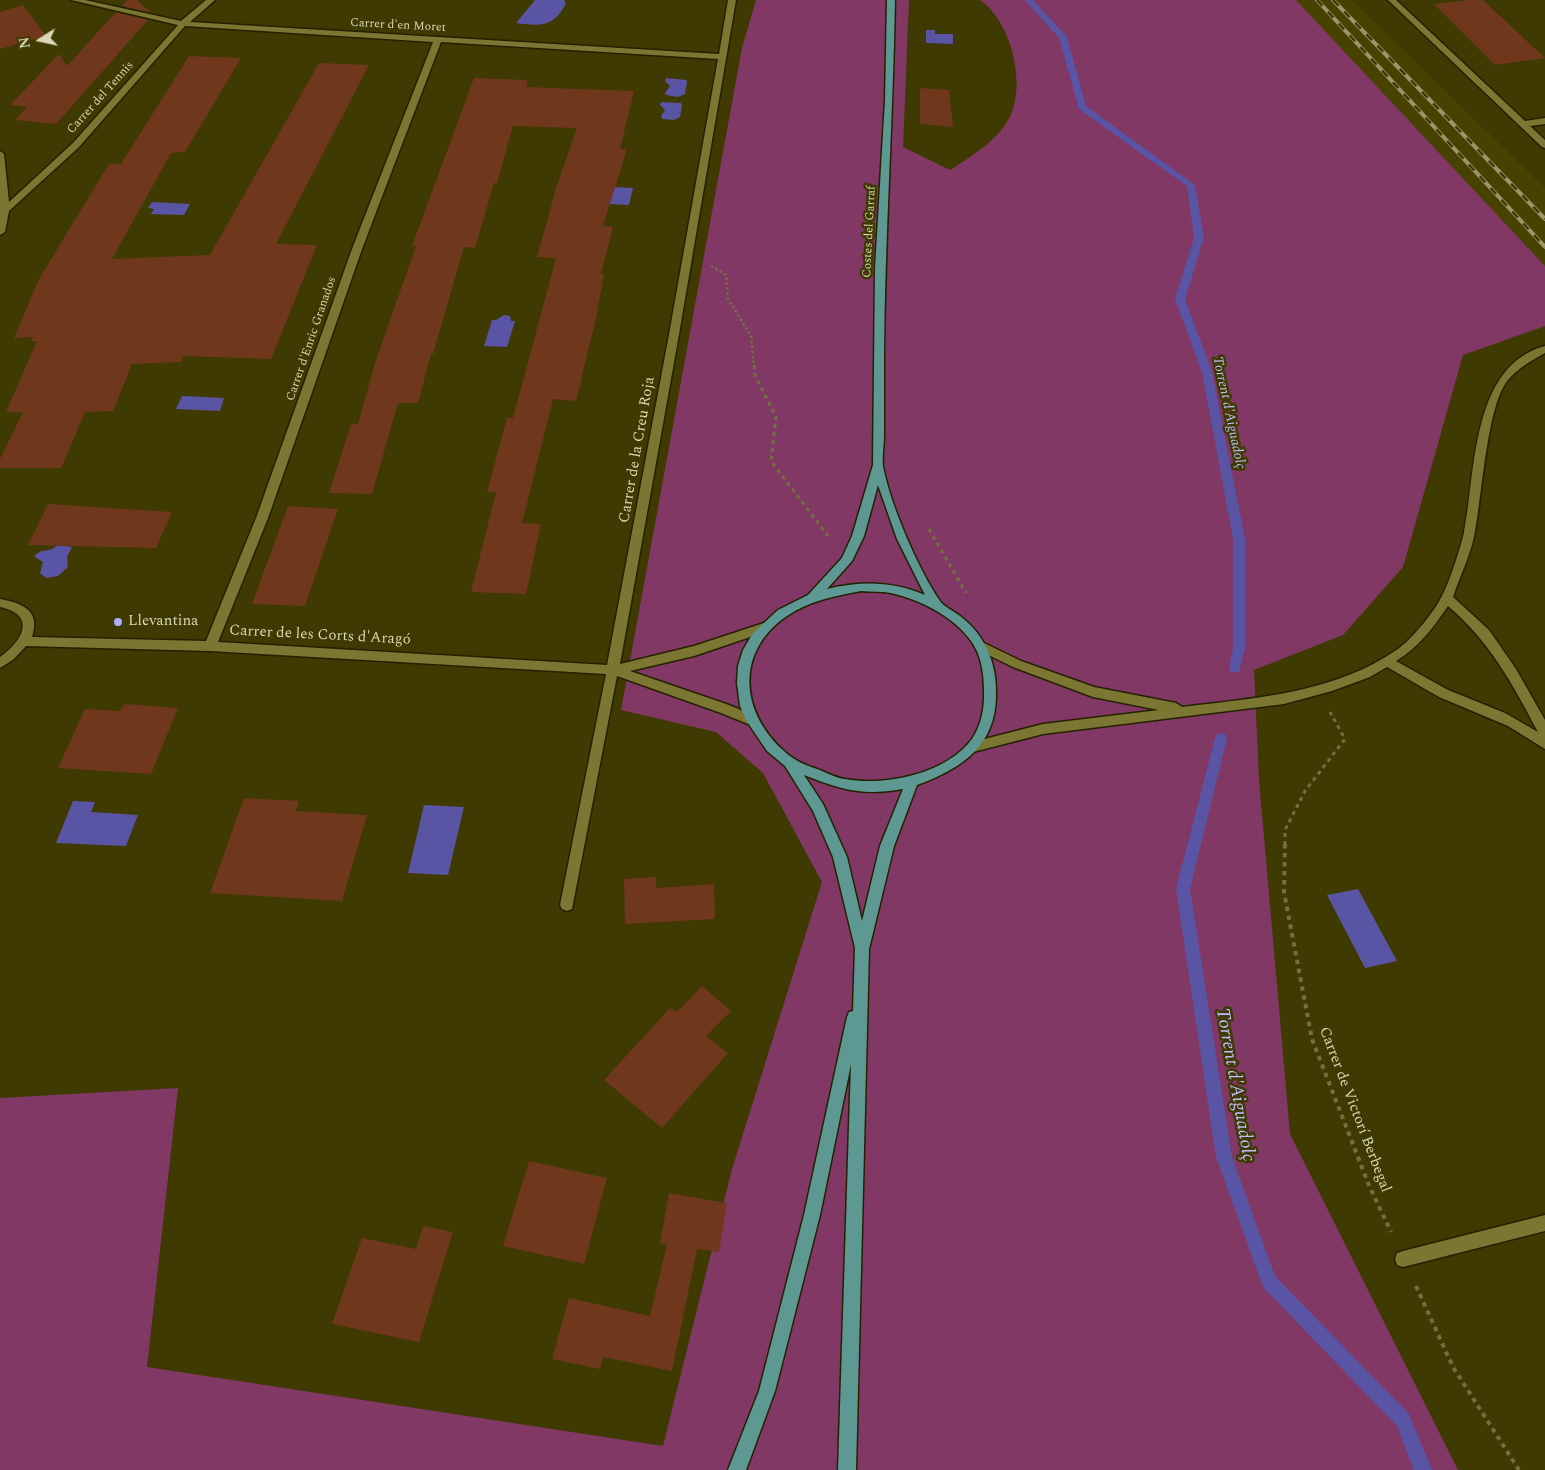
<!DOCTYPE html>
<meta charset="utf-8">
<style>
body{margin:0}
#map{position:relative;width:1545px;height:1470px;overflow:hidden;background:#3f3a02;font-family:Spectral,serif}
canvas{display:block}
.north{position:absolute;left:15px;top:15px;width:50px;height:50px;-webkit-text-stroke:4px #3f3a02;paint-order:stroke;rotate:260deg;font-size:14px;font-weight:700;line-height:20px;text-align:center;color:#d9d7b6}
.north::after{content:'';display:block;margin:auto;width:18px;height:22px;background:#d9d7b6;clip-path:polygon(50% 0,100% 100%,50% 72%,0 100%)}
</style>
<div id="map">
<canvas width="1545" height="1470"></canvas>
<div class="north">N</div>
</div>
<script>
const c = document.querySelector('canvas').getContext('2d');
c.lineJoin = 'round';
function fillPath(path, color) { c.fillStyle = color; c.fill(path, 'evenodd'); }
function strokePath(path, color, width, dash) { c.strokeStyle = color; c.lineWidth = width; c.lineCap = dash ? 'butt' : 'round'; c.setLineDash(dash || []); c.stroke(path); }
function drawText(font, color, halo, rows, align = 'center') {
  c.font = font + ' Spectral,serif'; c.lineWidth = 5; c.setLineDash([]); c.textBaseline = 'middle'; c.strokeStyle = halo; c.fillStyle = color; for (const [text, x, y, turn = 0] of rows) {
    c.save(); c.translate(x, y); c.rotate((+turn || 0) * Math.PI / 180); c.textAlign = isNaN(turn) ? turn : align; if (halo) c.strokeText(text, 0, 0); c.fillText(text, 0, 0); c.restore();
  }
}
const built = new Path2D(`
 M 1296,0 L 1352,0 L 1545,188 L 1545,266 Z`);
const green = new Path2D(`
 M 756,0 L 909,0 L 903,147 L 950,170 C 973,155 1001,139 1012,112 C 1025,79 1010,20 980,0 L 1296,0 L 1545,266 L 1545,326 L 1463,355 L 1403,567 L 1343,635 L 1254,670 L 1259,780 L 1290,1134 L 1458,1470 L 0,1470 L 0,1098 L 178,1088 L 147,1367 L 663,1446 L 732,1169 L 822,882 L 763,773 L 716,732 L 621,710 L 742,48 Z`);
const water = new Path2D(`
 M 535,0 L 564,0 L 566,3 C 554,28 539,26 516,23 Z
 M 926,30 L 935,30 L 935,34 L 953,34 L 953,44 L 926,43 Z
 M 666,78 L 686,80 L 687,82 L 685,94 L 678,97 L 666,95 L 665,93 L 670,86 L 665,81 Z
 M 661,102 L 681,103 L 682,106 L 680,117 L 674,120 L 662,119 L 661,116 L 665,110 L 660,105 Z
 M 591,186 L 633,188 L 629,205 L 587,203 Z
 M 152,202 L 190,204 L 184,215 L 151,214 L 154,209 L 148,208 Z
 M 504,315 L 510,316 L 511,321 L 515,321 L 507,347 L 484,346 L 492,320 L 496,320 Z
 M 182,396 L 224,398 L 220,411 L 176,409 Z
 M 57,545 L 72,547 L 67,557 L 68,567 L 58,576 L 46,578 L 40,573 L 43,562 L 35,557 L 35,555 C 42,548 51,553 57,545 Z
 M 73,801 L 95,802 L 91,812 L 138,815 L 126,846 L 56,843 Z
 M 424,805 L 464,807 L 448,875 L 408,873 Z
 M 1358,889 L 1397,961 L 1365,968 L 1327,895 Z`);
const stream = new Path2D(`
 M 1025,0 L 1033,0 L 1067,37 L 1086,106 L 1195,185 L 1204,238 L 1185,299 L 1212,372 L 1245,539 L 1245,648 L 1239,672 L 1231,672 L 1229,669 L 1233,648 L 1233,539 L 1202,372 L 1175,299 L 1194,238 L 1187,186 L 1079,109 L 1059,38 Z
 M 1221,733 L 1225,734 L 1227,738 L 1190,889 L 1232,1157 L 1275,1276 L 1409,1414 L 1432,1470 L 1414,1470 L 1397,1426 L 1263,1287 L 1216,1157 L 1176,889 L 1215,738 L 1217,734 Z`);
const building = new Path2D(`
 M 127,0 L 137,0 L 151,13 L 122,6 Z
 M 1469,0 L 1483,0 L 1545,58 L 1495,65 L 1434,4 Z
 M 23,5 L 46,36 L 0,49 L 0,12 Z
 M 116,12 L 148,20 L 56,124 L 15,120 L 27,107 L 10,105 L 59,54 L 67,66 Z
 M 189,56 L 241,58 L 185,152 L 171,153 L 112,259 L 210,255 L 319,63 L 369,65 L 276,244 L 317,245 L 271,359 L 183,356 L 181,362 L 132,364 L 113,411 L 85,412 L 61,468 L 0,468 L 0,459 L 23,412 L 6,412 L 37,341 L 31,341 L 33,337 L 14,338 L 39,279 L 109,164 L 121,164 Z
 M 474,78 L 528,80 L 526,87 L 634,91 L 620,149 L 627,149 L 603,226 L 613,227 L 601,274 L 604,274 L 596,318 L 576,401 L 553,399 L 522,523 L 541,524 L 526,594 L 471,592 L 496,492 L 487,492 L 507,418 L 513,418 L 556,258 L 537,257 L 557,185 L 577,128 L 513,126 L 497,183 L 494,183 L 475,248 L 464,247 L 433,354 L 431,354 L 418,403 L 398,403 L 372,494 L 329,493 L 351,424 L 358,424 L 375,363 L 416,246 L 412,246 Z
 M 920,88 L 949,90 L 953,127 L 920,124 Z
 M 48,504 L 172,512 L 156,548 L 28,545 Z
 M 288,506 L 338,509 L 305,606 L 252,604 Z
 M 124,704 L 178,708 L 151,774 L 58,768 L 85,709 L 120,711 Z
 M 244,798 L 299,801 L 296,811 L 367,815 L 342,901 L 210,893 Z
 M 656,877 L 656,888 L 714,884 L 715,919 L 625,924 L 624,879 Z
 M 702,986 L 731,1011 L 706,1036 L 728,1053 L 662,1128 L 604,1080 L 670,1008 L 677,1012 Z
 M 529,1161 L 607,1178 L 584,1264 L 503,1246 Z
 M 669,1193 L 727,1203 L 719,1252 L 697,1249 L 672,1371 L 603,1357 L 600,1369 L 552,1359 L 569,1298 L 650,1316 L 667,1244 L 660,1243 Z
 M 423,1226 L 453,1232 L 419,1342 L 332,1324 L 362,1238 L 416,1249 Z`);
const pathFar2 = new Path2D(`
 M 711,266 L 726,275 L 728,299 L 751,336 L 754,367`);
const pathFar1 = new Path2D(`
 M 754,365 L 755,375 L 776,417 L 771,461 L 828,536
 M 929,529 L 966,593
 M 1285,845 L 1285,830 L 1305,791 L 1345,739 L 1330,712`);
const path = new Path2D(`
 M 1285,844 L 1284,892 L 1312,1039 L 1368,1183 L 1391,1232
 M 1416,1286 L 1453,1367 L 1519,1470`);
const minor = new Path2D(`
 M 71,0 L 85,0 L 181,21 L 206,0 L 215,0 L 190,22 L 719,54 L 728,0 L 736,0 L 678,340 L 620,664 L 694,646 L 764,623 L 768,625 L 770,628 L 768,631 L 694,656 L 630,671 L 729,705 L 757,717 L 759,721 L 757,725 L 753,726 L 721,713 L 617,676 L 572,909 L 567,911 L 562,909 L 560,905 L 606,674 L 210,651 L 26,646 L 14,659 L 0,668 L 0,657 C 23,641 37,615 0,607 L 0,599 C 22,603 41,610 32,637 L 206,641 L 256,518 L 352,249 L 433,42 L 185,26 L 79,147 L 9,211 L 5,232 L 0,235 L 0,151 L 4,154 L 9,202 L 73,143 L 178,25 ZM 441,42 L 718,59 L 668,340 L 607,665 L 218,642 L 268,518 L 362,249 Z
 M 1388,0 L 1396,0 L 1525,121 L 1545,118 L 1545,124 L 1530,126 L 1545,140 L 1545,148 L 1542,147 Z
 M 1545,346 L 1545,353 C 1532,360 1517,369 1508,380 C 1487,405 1482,496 1475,532 C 1471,554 1460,576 1453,597 L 1489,630 L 1516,669 L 1545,720 L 1545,749 L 1508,726 L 1439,697 L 1387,667 L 1370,677 L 1332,691 L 1284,704 L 1043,734 L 973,752 L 969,751 L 967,747 L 969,743 L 1043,724 L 1159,710 L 1093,697 L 1013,667 L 976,649 L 974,646 L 976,643 L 980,641 L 1021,661 L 1094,687 L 1176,703 L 1182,707 C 1256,698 1335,693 1398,649 C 1413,638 1434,612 1442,596 C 1449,583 1461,547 1464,532 C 1476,471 1471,366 1545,346 ZM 1448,606 C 1490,642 1512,683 1538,732 L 1505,713 L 1448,690 L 1396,661 C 1418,648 1434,627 1448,606 Z
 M 1545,1215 L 1545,1231 L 1403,1267 L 1397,1265 L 1395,1259 L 1397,1253 L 1403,1251 Z`);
const major = new Path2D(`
 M 887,0 L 895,0 C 893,118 885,236 884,354 C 884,381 884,408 884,436 C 884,445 882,457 883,466 C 890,504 918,569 940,601 C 944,607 954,611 960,616 C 985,635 997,663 996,695 C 996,746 961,769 917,785 L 894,846 L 869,949 L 856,1470 L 838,1470 L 851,1064 L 820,1215 L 775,1391 L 746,1470 L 728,1470 L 759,1391 L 804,1215 L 847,1017 L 849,1012 L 853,1011 L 855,948 L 833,857 L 813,811 L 785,766 L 767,751 L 746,720 L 740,706 L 737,683 L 738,666 L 743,650 L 753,633 L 778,610 L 808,595 L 842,558 L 852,536 L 873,465 L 875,268 L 885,100 ZM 878,485 L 897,539 L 925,595 C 892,581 861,581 827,589 L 852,561 L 864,536 ZM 861,591 C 871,592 881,591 891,593 C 922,600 959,619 975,647 C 982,660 984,677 984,691 C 985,709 980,731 968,744 C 940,775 884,786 845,779 C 835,778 826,772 817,769 C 805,765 793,760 784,751 C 740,712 735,651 787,616 C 809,601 834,596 861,591 ZM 804,775 C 842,790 862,796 903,789 L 880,846 L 862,921 L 847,857 L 823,804 Z`);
const rail = new Path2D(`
 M 1317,0 L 1545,247
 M 1333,0 L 1545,219`);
const markers = [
 [118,622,5,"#afaefa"]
];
const farStreetnames = [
 ["Carrer d'en Moret",398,26,3],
 ["Carrer del Tennis",101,98,-48],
 ["Costes del Garraf",870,232,-87],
 ["Carrer d'Enric Granados",312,339,-71]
];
const farWaternames = [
 ["Torrent d'Aiguadolç",1228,413,78]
];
const streetNames = [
 ["Carrer de la Creu Roja",638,450,-80],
 ["Carrer de les Corts d'Aragó",320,636,3],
 ["Carrer de Victorí Berbegal",1354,1110,69]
];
const poiNames = [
 ["Llevantina",128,622]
];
const nearWaternames = [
 ["Torrent d'Aiguadolç",1234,1085,80]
];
fillPath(built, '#474200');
fillPath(green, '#813865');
fillPath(water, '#5a54a4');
fillPath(stream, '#5a54a4');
fillPath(building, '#6f371c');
strokePath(minor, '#242100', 3);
strokePath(major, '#242100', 3);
strokePath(pathFar2, '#736f3f', 2.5, [2.5, 2.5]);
strokePath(pathFar1, '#736f3f', 3, [4, 4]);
strokePath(path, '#736f3f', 4, [4.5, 4.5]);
fillPath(minor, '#7c7633');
fillPath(major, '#5d9892');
strokePath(rail, '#99966c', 4);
strokePath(rail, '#3f3a02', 2.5, [8]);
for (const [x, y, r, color] of markers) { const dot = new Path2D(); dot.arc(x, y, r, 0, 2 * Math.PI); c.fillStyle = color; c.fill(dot); strokePath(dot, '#3f3a02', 2); }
drawText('12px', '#d9d7b6', '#3f3a02', farStreetnames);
drawText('italic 14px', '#bcbcfe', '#3f3a02', farWaternames);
drawText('15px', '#d9d7b6', '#3f3a02', streetNames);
drawText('15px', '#d9d7b6', '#3f3a02', poiNames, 'left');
drawText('italic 19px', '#bcbcfe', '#3f3a02', nearWaternames);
</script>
